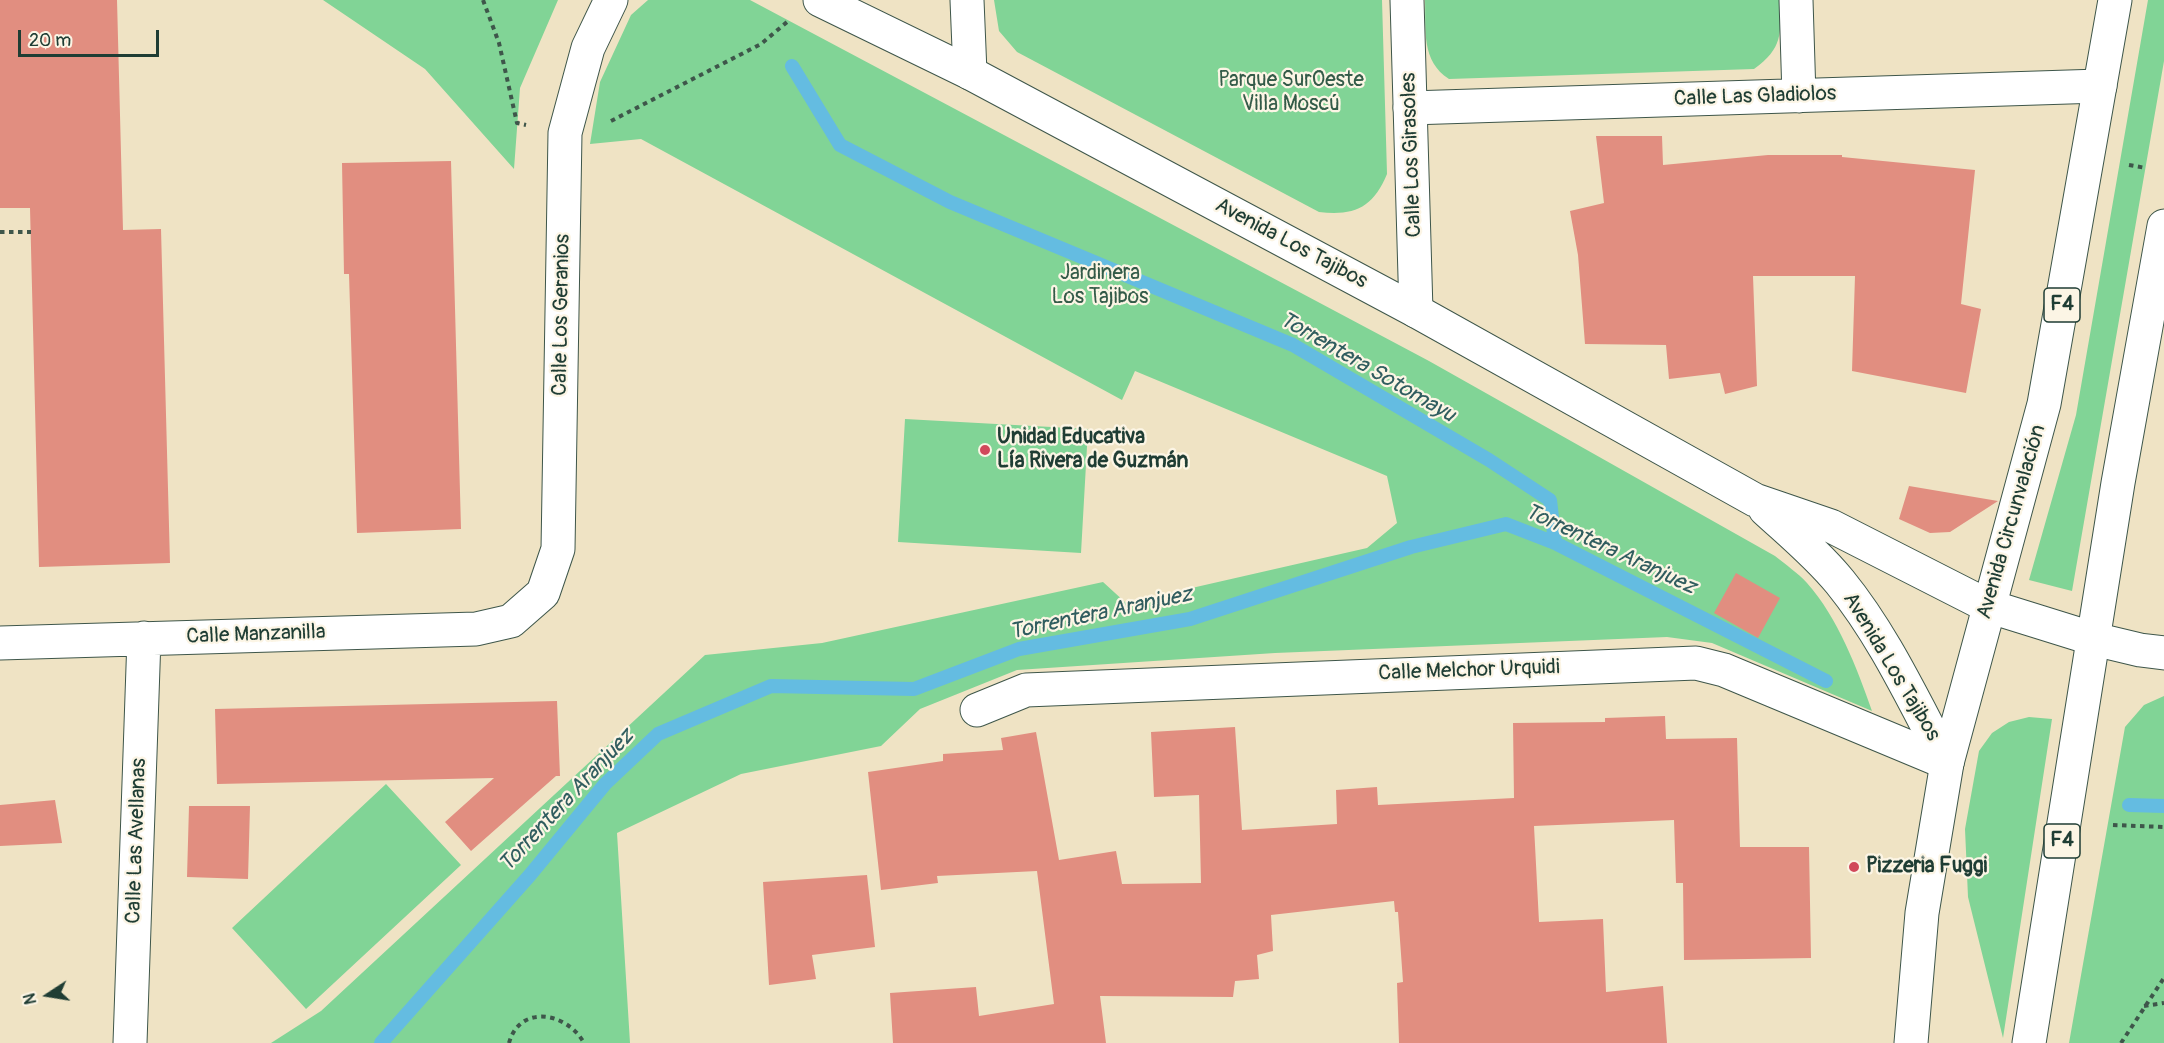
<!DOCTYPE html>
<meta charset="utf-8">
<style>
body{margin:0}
#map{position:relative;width:2164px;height:1043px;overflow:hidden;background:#efe3c4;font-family:Pangolin,sans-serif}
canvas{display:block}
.north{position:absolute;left:18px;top:965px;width:60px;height:60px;-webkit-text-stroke:4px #fcf5e5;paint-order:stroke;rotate:258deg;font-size:16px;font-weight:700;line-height:24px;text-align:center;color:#1f3d34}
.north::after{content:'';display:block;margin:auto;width:21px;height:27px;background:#1f3d34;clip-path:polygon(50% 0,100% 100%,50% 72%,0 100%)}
.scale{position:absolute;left:18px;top:30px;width:141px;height:27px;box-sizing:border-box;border:3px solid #1f3d34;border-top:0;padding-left:8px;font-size:18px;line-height:21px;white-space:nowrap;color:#1f3d34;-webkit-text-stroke:4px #fcf5e5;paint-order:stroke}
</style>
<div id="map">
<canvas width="2164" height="1043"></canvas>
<div class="north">N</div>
<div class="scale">20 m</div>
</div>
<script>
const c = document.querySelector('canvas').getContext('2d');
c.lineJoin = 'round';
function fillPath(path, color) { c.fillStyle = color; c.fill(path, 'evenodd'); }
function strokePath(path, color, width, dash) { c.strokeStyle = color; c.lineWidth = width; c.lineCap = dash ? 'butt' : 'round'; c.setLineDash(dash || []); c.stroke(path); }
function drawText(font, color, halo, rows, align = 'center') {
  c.font = font + ' Pangolin,sans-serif'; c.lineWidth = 4.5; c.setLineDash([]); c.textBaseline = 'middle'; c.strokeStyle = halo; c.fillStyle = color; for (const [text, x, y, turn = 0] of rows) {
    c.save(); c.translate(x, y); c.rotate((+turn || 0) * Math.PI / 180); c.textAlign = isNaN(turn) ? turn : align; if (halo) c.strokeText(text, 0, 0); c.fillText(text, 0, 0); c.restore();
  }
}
const green = new Path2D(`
 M 323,0 L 558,0 L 520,88 L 514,169 L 425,69 Z
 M 648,0 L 750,0 L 1429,361 L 1775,556 C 1786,565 1798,573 1807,583 C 1838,618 1857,668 1872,711 L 1712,643 L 1667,637 L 1275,653 L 1017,670 L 920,709 L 881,746 L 741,774 L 617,833 L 630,1043 L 271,1043 L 321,1011 L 705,655 L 822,643 L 1103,582 L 1126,603 L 1367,548 L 1397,523 L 1387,476 L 1135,371 L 1122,400 L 641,139 L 590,144 L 600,82 L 631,15 Z
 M 994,0 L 1382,0 L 1387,174 C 1373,208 1354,216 1319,212 L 1017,52 L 999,31 Z
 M 1425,0 L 1780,0 C 1781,34 1783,48 1754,69 L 1449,79 C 1421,61 1426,30 1425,0 Z
 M 2148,0 L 2164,0 L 2164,61 L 2072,591 L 2029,580 L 2076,415 Z
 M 905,419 L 1088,429 L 1081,553 L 898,542 Z
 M 2164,696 L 2164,1043 L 2069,1043 L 2125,727 L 2144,705 Z
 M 2029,717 L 2052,719 L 2003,1038 L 1968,897 L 1965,829 L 1979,751 L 1992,733 L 2009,722 Z
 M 386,784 L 461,865 L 306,1009 L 232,928 Z`);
const stream = new Path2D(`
 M 792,66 L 840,145 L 950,202 L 1293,345 L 1489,460 L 1550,500 L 1555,543
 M 2129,805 L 2164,806
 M 381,1043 L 530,875 L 605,784 L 658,734 L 771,686 L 914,689 L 1019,649 L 1190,619 L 1411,547 L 1506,524 L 1555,543 L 1826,681`);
const building = new Path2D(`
 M 0,0 L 117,0 L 123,230 L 161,229 L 170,563 L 39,567 L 30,208 L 0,208 Z
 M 1596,136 L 1662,136 L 1663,165 L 1768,155 L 1842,155 L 1842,157 L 1975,170 L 1961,304 L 1981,309 L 1966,393 L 1852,371 L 1855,276 L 1753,276 L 1757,386 L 1725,394 L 1720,373 L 1669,379 L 1666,345 L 1585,344 L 1578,255 L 1570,211 L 1604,203 Z
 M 451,161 L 461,529 L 357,533 L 349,274 L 344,274 L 342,163 Z
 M 1909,486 L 1998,501 L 1950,532 L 1930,533 L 1899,519 Z
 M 1736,573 L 1780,598 L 1758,638 L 1714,613 Z
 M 557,701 L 560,776 L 556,776 L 471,851 L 445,822 L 494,778 L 217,784 L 215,709 Z
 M 1665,716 L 1666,739 L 1737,738 L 1740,847 L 1809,847 L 1811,958 L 1684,960 L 1683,883 L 1676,883 L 1674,820 L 1534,826 L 1539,922 L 1603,919 L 1606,992 L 1663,986 L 1667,1043 L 1399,1043 L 1397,983 L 1403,982 L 1398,912 L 1395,912 L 1394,901 L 1271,915 L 1273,951 L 1257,955 L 1259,979 L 1235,981 L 1233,997 L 1100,996 L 1106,1043 L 893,1043 L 890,993 L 976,987 L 979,1016 L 1054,1004 L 1037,871 L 937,876 L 938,883 L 881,890 L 868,772 L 943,761 L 943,754 L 1003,750 L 1001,738 L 1036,732 L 1059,860 L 1116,851 L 1122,884 L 1201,883 L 1199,795 L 1154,797 L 1151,732 L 1235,727 L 1242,830 L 1337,824 L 1336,790 L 1377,787 L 1378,805 L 1514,798 L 1513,723 L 1605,722 L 1605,718 Z
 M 55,800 L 62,843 L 0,846 L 0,805 Z
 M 189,806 L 250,806 L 248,879 L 187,877 Z
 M 867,875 L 875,947 L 812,955 L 816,979 L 769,985 L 763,882 Z`);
const path = new Path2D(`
 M 483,0 L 499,43 L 517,123 L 526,125
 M 611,121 L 761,44 L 787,22
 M 2129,165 L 2146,168
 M 0,232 L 31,232
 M 2113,825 L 2164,827
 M 2144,1006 L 2164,1003
 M 509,1043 C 520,1003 568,1013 584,1043
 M 2121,1043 L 2164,978`);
const minor = new Path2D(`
 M 967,0 L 970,73
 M 1796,0 L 1799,96
 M 1410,108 L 2100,86
 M 0,643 L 476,629 L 511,621 L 543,593 L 558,549 L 565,133 L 588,48 L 611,0
 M 977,710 L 1026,690 L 1696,663 L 1724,670 L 1947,763
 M 130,1043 L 144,638`);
const tertiary = new Path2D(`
 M 1407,0 L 1416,311`);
const secondary = new Path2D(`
 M 820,0 L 970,73 L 1416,311 L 1755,500 L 1831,526 L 1988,606 L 2094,639 L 2140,650 L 2164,653
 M 1765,509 C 1790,532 1818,555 1840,582 C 1884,636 1914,702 1947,763`);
const trunk = new Path2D(`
 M 1911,1043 L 1922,913 L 1947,763 L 2044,404 L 2115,0
 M 2029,1043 L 2118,483 L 2164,226`);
const markers = [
 [985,450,6,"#d1495b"],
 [1854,867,6,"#d1495b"]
];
const shields = [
 [2062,305,36],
 [2062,841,36]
];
const shieldNames = [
 ["F4",2062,305],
 ["F4",2062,841]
];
const parkNames = [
 ["Parque SurOeste",1291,81],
 ["Villa Moscú",1291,105],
 ["Jardinera",1100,274],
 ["Los Tajibos",1100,298]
];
const streetNames = [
 ["Calle Las Gladiolos",1755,97,-2],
 ["Calle Los Girasoles",1412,155,-92],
 ["Avenida Los Tajibos",1291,244,28],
 ["Calle Los Geranios",562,315,-89],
 ["Avenida Circunvalación",2012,522,-74],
 ["Calle Manzanilla",256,635,-2],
 ["Avenida Los Tajibos",1891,667,59],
 ["Calle Melchor Urquidi",1469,671,-2],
 ["Calle Las Avellanas",137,841,-88]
];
const poiNames = [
 ["Unidad Educativa",997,438],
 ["Lía Rivera de Guzmán",997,462],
 ["Pizzeria Fuggi",1866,867]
];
const waterNames = [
 ["Torrentera Sotomayu",1367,368,30],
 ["Torrentera Aranjuez",1610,550,25],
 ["Torrentera Aranjuez",1101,614,-12],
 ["Torrentera Aranjuez",567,801,-47]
];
fillPath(green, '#81d496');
strokePath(stream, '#64bce1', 14);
fillPath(building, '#e18e80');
strokePath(minor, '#3e564a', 35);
strokePath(tertiary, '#3e564a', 35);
strokePath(secondary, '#3e564a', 35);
strokePath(trunk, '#3e564a', 35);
strokePath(path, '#3e564a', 4, [4.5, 4.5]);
strokePath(minor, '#fff', 33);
strokePath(tertiary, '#fff', 33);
strokePath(secondary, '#fff', 33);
strokePath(trunk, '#fff', 33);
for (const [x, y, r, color] of markers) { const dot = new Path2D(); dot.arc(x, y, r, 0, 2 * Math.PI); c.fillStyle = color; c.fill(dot); strokePath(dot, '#fcf5e5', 2); }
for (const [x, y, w] of shields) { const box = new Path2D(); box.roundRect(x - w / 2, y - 17, w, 34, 4.5); c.fillStyle = '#fcf5e5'; c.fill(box); strokePath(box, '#1f3d34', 1.5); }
drawText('bold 20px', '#1f3d34', null, shieldNames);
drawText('21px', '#335b48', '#fcf5e5', parkNames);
drawText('21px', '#1f3d34', '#fcf5e5', streetNames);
drawText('bold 21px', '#1f3d34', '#fcf5e5', poiNames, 'left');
drawText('italic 22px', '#305d5f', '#fcf5e5', waterNames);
</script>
